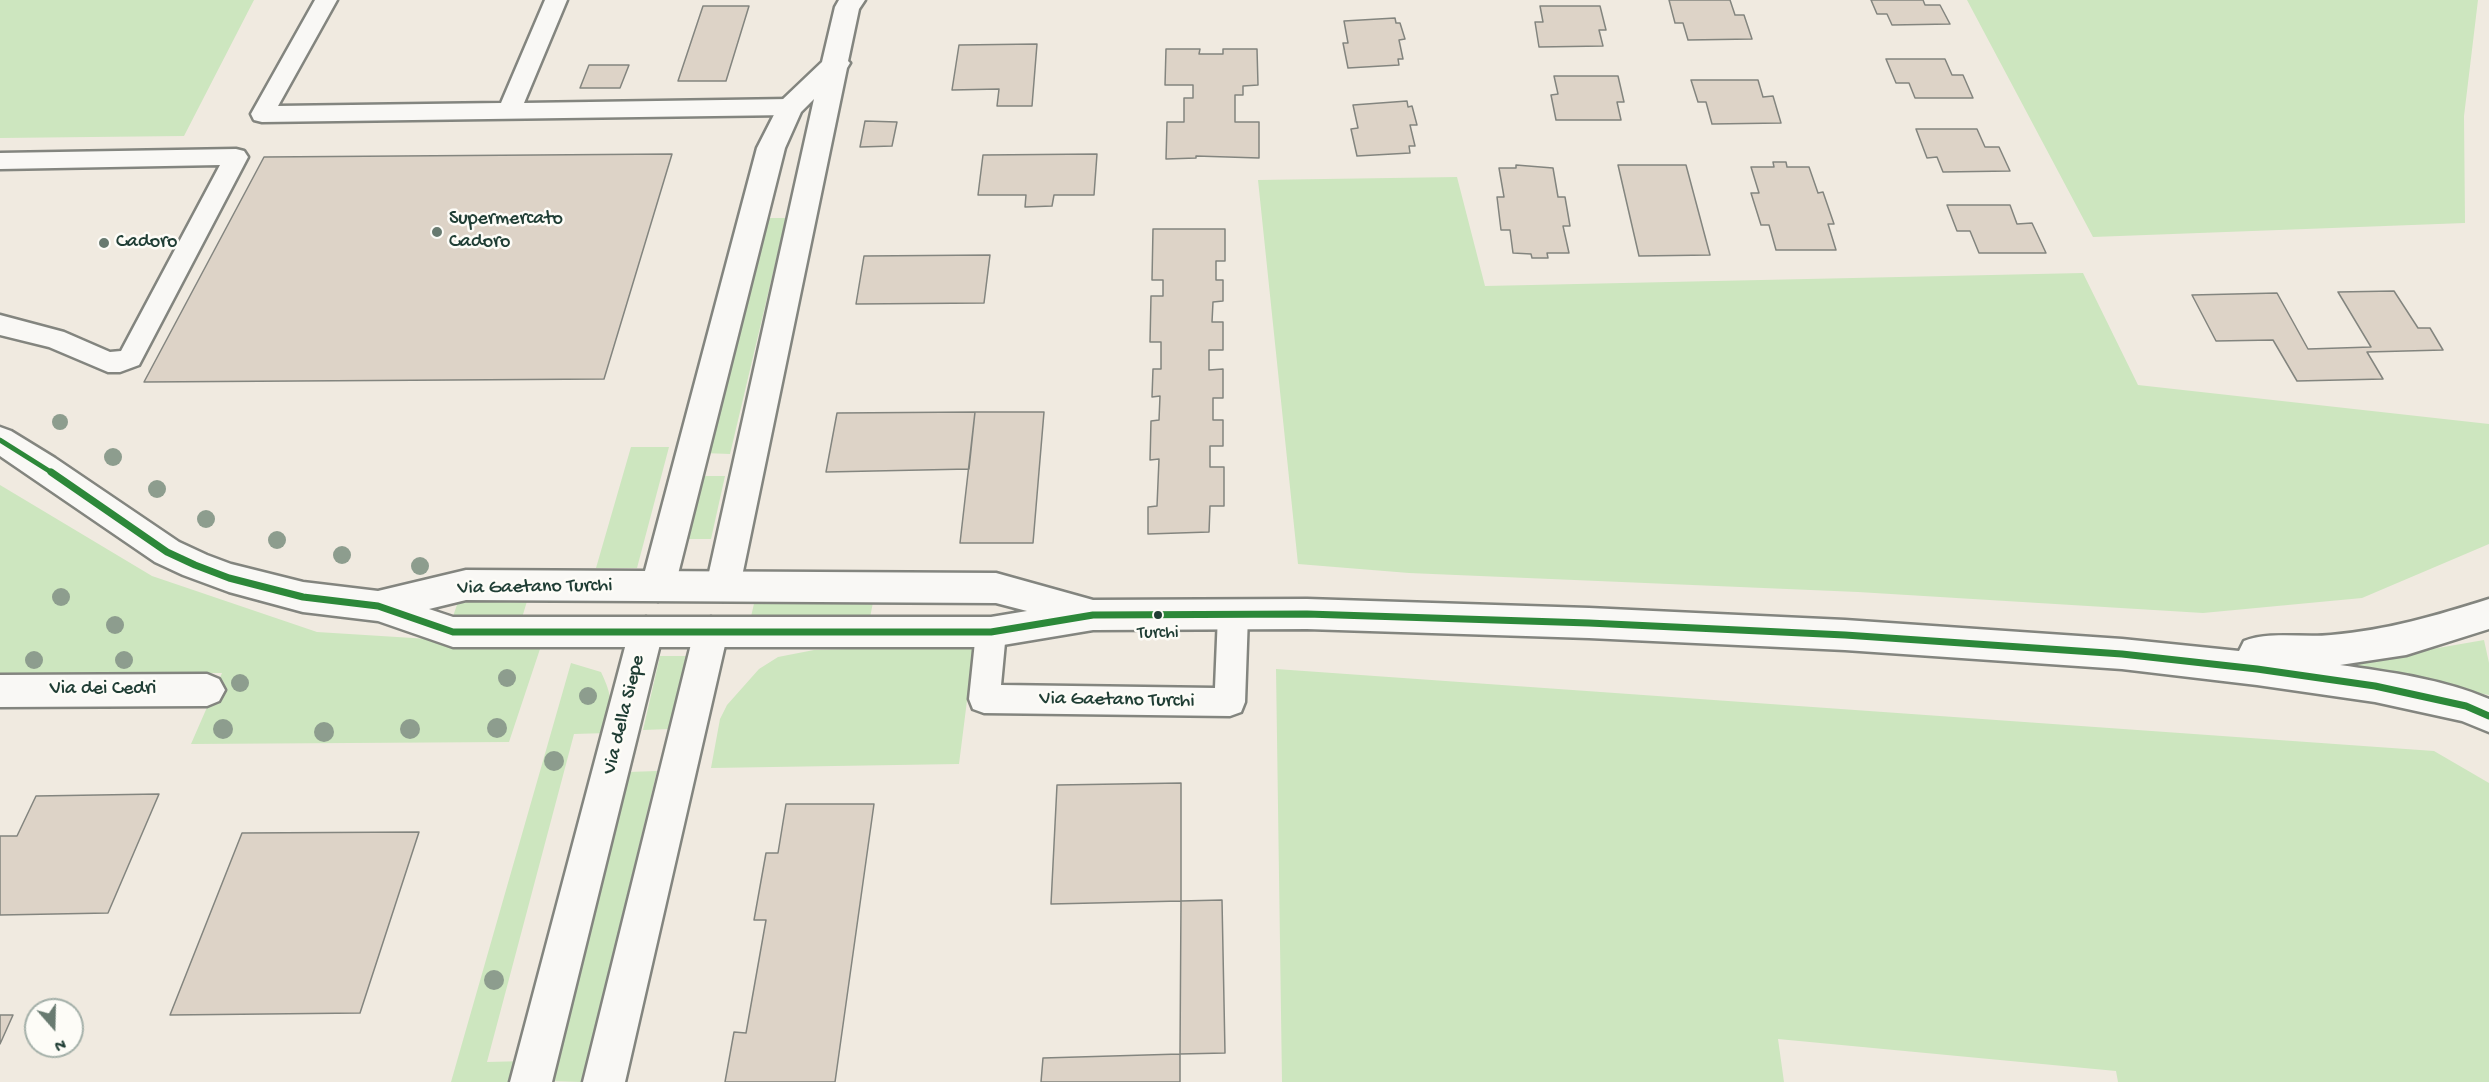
<!DOCTYPE html>
<style>
body{margin:0}
#map{position:relative;width:2489px;height:1082px;overflow:hidden;background:#f0eae0;font-family:"Gochi Hand",sans-serif}
canvas{display:block}
.north{position:absolute;left:24px;top:998px;width:60px;height:60px;box-sizing:border-box;background:#fdfcf7;border:2px solid #a4b0a9;border-radius:50%;rotate:160deg;font-size:16px;font-weight:700;line-height:24px;text-align:center;color:#1f3d34}
.north::after{content:'';display:block;margin:auto;width:21px;height:27px;background:#687a70;clip-path:polygon(50% 0,100% 100%,50% 72%,0 100%)}
</style>
<div id="map">
<canvas width="2489" height="1082"></canvas>
<div class="north">N</div>
</div>
<script>
const c = document.querySelector('canvas').getContext('2d');
c.lineJoin = 'round';
function fillPath(path, color) { c.fillStyle = color; c.fill(path, 'evenodd'); }
function strokePath(path, color, width, dash) { c.strokeStyle = color; c.lineWidth = width; c.lineCap = dash ? 'butt' : 'round'; c.setLineDash(dash || []); c.stroke(path); }
function drawText(font, color, halo, rows, align = 'center') {
  c.font = font + ' "Gochi Hand",sans-serif'; c.lineWidth = 5; c.setLineDash([]); c.textBaseline = 'middle'; c.strokeStyle = halo; c.fillStyle = color; for (const [text, x, y, turn = 0] of rows) {
    c.save(); c.translate(x, y); c.rotate((+turn || 0) * Math.PI / 180); c.textAlign = isNaN(turn) ? turn : align; if (halo) c.strokeText(text, 0, 0); c.fillText(text, 0, 0); c.restore();
  }
}
const green = new Path2D(`
 M 0,0 L 254,0 L 184,136 L 0,138 Z
 M 1967,0 L 2478,0 L 2464,116 L 2465,223 L 2093,237 Z
 M 1457,177 L 1485,286 L 2083,273 L 2138,385 L 2489,424 L 2489,544 L 2362,598 L 2203,613 L 1858,592 L 1409,573 L 1298,564 L 1258,180 Z
 M 763,218 L 786,218 L 730,454 L 703,453 Z
 M 631,447 L 669,447 L 637,568 L 596,568 Z
 M 701,476 L 725,476 L 711,539 L 686,539 Z
 M 0,485 L 152,576 L 317,632 L 541,646 L 509,742 L 191,744 L 222,673 L 0,674 Z
 M 756,595 L 874,597 L 869,623 L 750,621 Z
 M 528,598 L 521,621 L 451,622 L 459,599 Z
 M 2484,640 L 2489,663 L 2489,695 L 2334,666 Z
 M 974,645 L 959,764 L 711,768 L 720,719 L 727,705 L 759,669 L 778,657 L 814,650 Z
 M 660,656 L 686,656 L 670,729 L 643,730 Z
 M 571,663 L 601,672 C 613,697 612,706 608,733 L 574,734 L 487,1062 L 526,1061 L 521,1082 L 451,1082 Z
 M 1276,669 L 2434,751 L 2489,783 L 2489,1082 L 2118,1082 L 2116,1071 L 1778,1039 L 1784,1082 L 1282,1082 Z
 M 657,771 L 582,1082 L 549,1081 L 628,772 Z`);
const building = new Path2D(`
 M 1669,0 L 1730,0 L 1735,15 L 1744,15 L 1752,39 L 1688,40 L 1683,23 L 1675,23 Z
 M 1871,0 L 1923,0 L 1925,5 L 1940,5 L 1950,24 L 1892,25 L 1887,14 L 1877,14 Z
 M 703,6 L 749,6 L 726,81 L 678,81 Z
 M 1540,6 L 1600,6 L 1606,30 L 1599,30 L 1603,46 L 1539,47 L 1535,22 L 1543,22 Z
 M 1395,18 L 1396,23 L 1400,23 L 1405,39 L 1399,40 L 1403,59 L 1398,59 L 1399,65 L 1348,68 L 1343,43 L 1348,43 L 1344,21 Z
 M 1037,44 L 1032,106 L 997,106 L 999,89 L 952,90 L 959,45 Z
 M 1166,49 L 1200,49 L 1199,54 L 1223,54 L 1223,49 L 1257,49 L 1258,85 L 1243,86 L 1243,95 L 1235,95 L 1235,122 L 1259,122 L 1259,158 L 1196,156 L 1196,158 L 1166,159 L 1167,122 L 1184,122 L 1184,98 L 1193,98 L 1193,85 L 1165,85 Z
 M 1886,59 L 1945,59 L 1952,75 L 1963,75 L 1973,98 L 1915,98 L 1909,83 L 1896,83 Z
 M 589,65 L 629,65 L 620,88 L 580,88 Z
 M 1554,76 L 1618,76 L 1624,102 L 1617,102 L 1621,120 L 1556,120 L 1551,95 L 1558,94 Z
 M 1691,80 L 1758,80 L 1763,97 L 1773,96 L 1781,123 L 1712,124 L 1706,102 L 1698,102 Z
 M 1407,101 L 1408,107 L 1412,106 L 1417,125 L 1410,125 L 1415,146 L 1409,146 L 1410,153 L 1357,156 L 1351,129 L 1358,128 L 1353,105 Z
 M 865,121 L 897,122 L 892,146 L 860,147 Z
 M 1916,129 L 1977,129 L 1985,147 L 1999,147 L 2010,171 L 1943,172 L 1937,157 L 1927,158 Z
 M 672,154 L 604,379 L 144,382 L 264,157 Z
 M 1097,154 L 1094,195 L 1054,195 L 1052,206 L 1025,207 L 1026,195 L 978,195 L 983,155 Z
 M 1773,162 L 1786,162 L 1787,167 L 1809,167 L 1818,193 L 1823,192 L 1834,224 L 1828,224 L 1836,250 L 1776,250 L 1769,225 L 1761,225 L 1751,193 L 1759,193 L 1751,167 L 1774,167 Z
 M 1516,165 L 1553,168 L 1558,197 L 1565,197 L 1570,226 L 1563,226 L 1569,253 L 1547,253 L 1548,258 L 1532,258 L 1531,254 L 1513,253 L 1510,230 L 1501,230 L 1497,197 L 1504,197 L 1499,168 L 1516,168 Z
 M 1618,165 L 1686,165 L 1710,255 L 1639,256 Z
 M 1947,205 L 2010,205 L 2017,224 L 2032,223 L 2046,253 L 1979,253 L 1970,231 L 1957,231 Z
 M 1153,229 L 1225,229 L 1225,261 L 1216,261 L 1216,280 L 1223,280 L 1223,301 L 1213,302 L 1212,322 L 1223,322 L 1223,350 L 1209,350 L 1209,370 L 1223,369 L 1223,398 L 1213,398 L 1213,420 L 1223,420 L 1223,446 L 1210,446 L 1210,467 L 1224,467 L 1224,506 L 1210,506 L 1209,532 L 1148,534 L 1148,507 L 1157,506 L 1159,459 L 1150,460 L 1151,421 L 1159,420 L 1160,396 L 1152,397 L 1153,369 L 1161,369 L 1161,342 L 1150,342 L 1151,296 L 1163,296 L 1163,280 L 1152,280 Z
 M 990,255 L 984,303 L 856,304 L 864,256 Z
 M 2394,291 L 2418,328 L 2430,328 L 2443,350 L 2367,352 L 2383,379 L 2297,381 L 2273,340 L 2216,341 L 2192,295 L 2277,293 L 2308,349 L 2371,347 L 2338,292 Z
 M 975,412 L 969,469 L 826,472 L 837,413 Z
 M 975,412 L 1044,412 L 1033,543 L 960,543 Z
 M 1181,783 L 1181,901 L 1051,904 L 1057,785 Z
 M 159,794 L 108,913 L 0,915 L 0,836 L 17,836 L 36,796 Z
 M 786,804 L 874,804 L 835,1082 L 725,1082 L 734,1032 L 746,1033 L 766,920 L 754,920 L 766,853 L 778,853 Z
 M 419,832 L 360,1013 L 170,1015 L 242,833 Z
 M 1222,900 L 1225,1053 L 1180,1054 L 1181,901 Z
 M 0,1015 L 13,1015 L 0,1044 Z
 M 1180,1054 L 1180,1082 L 1041,1082 L 1043,1058 Z`);
const service = new Path2D(`
 M 315,0 L 337,0 L 278,106 L 501,103 L 545,0 L 567,0 L 524,103 L 790,99 L 798,102 L 801,107 L 798,112 L 790,115 L 262,122 L 254,120 L 251,114 Z
 M 236,149 L 244,151 L 248,157 L 139,365 L 120,372 L 108,372 L 49,347 L 0,335 L 0,315 L 64,332 L 110,352 L 121,351 L 220,165 L 0,169 L 0,153 Z
 M 1233,602 L 1243,606 L 1248,615 L 1245,702 L 1241,712 L 1230,716 L 984,713 L 973,709 L 969,699 L 976,632 L 981,623 L 991,619 L 1001,623 L 1006,632 L 1001,685 L 1215,688 L 1218,615 L 1223,606 Z`);
const minor = new Path2D(`
 M 839,0 L 865,0 L 859,9 L 848,61 L 850,63 L 847,68 L 740,586 L 735,596 L 723,601 L 711,596 L 706,586 L 814,99 L 801,112 L 785,148 L 675,586 L 670,596 L 658,601 L 646,596 L 641,586 L 757,148 L 781,101 L 822,62 L 835,7 Z
 M 646,617 L 658,621 L 663,632 L 552,1082 L 510,1082 L 629,632 L 634,621 Z
 M 711,617 L 723,621 L 728,632 L 625,1082 L 583,1082 L 694,632 L 699,621 Z
 M 207,674 L 219,679 L 225,690 L 219,701 L 207,706 L 0,707 L 0,675 Z`);
const tertiary = new Path2D(`
 M 0,427 L 11,431 L 55,458 L 179,542 L 207,555 L 231,564 L 303,582 L 378,591 L 466,570 L 996,573 L 1093,600 L 1307,599 L 1589,608 L 1845,620 L 2122,639 L 2239,651 L 2244,641 C 2271,631 2302,638 2331,635 C 2388,630 2435,616 2489,599 L 2489,629 L 2406,655 L 2340,665 C 2389,672 2443,679 2489,699 L 2489,732 L 2462,721 L 2375,702 L 2257,685 L 2122,669 L 1845,650 L 1589,638 L 1307,629 L 1093,630 L 991,647 L 453,647 L 378,621 L 303,612 L 229,592 L 183,575 L 155,562 L 0,456 ZM 466,600 L 996,603 L 1027,611 L 991,617 L 453,617 L 429,609 Z`);
const bus1Far1 = new Path2D(`
 M 0,440 L 54,474`);
const bus1 = new Path2D(`
 M 51,472 L 167,552 L 195,565 L 229,578 L 303,597 L 378,606 L 453,632 L 991,632 L 1093,615 L 1307,614 L 1589,623 L 1845,635 L 2122,654 L 2257,669 L 2375,686 L 2466,706 L 2489,716`);
const trees = [
 [60,422,8],
 [113,457,9],
 [157,489,9],
 [206,519,9],
 [277,540,9],
 [342,555,9],
 [420,566,9],
 [61,597,9],
 [115,625,9],
 [34,660,9],
 [124,660,9],
 [507,678,9],
 [240,683,9],
 [588,696,9],
 [497,728,10],
 [223,729,10],
 [410,729,10],
 [324,732,10],
 [554,761,10],
 [494,980,10]
];
const markers = [
 [437,232,6,"#687a70"],
 [104,243,6,"#687a70"],
 [1158,615,5,"#1f3d34"]
];
const busNames = [
 ["Turchi",1158,634]
];
const poiNames = [
 ["Supermercato",449,220],
 ["Cadoro",449,243],
 ["Cadoro",116,243]
];
const streetNames = [
 ["Via Gaetano Turchi",535,588,-1],
 ["Via dei Cedri",103,690],
 ["Via Gaetano Turchi",1117,701,1],
 ["Via della Siepe",625,715,-76]
];
fillPath(green, '#cde6bf');
fillPath(building, '#ddd3c7');
strokePath(building, '#83857f', 1.5);
strokePath(service, '#83857f', 5);
strokePath(minor, '#83857f', 5);
strokePath(tertiary, '#83857f', 5);
fillPath(service, '#f9f8f5');
fillPath(minor, '#f9f8f5');
fillPath(tertiary, '#f9f8f5');
strokePath(bus1Far1, '#2c8839', 5);
strokePath(bus1, '#2c8839', 7);
c.fillStyle = '#8d9d8e';
for (const [x, y, r] of trees) { c.beginPath(); c.arc(x, y, r, 0, 2 * Math.PI); c.fill(); }
for (const [x, y, r, color] of markers) { const dot = new Path2D(); dot.arc(x, y, r, 0, 2 * Math.PI); c.fillStyle = color; c.fill(dot); strokePath(dot, '#fdfcf7', 2); }
drawText('18px', '#1f3d34', '#fdfcf7', busNames);
drawText('20px', '#1f3d34', '#fdfcf7', poiNames, 'left');
drawText('20px', '#1f3d34', '#fdfcf7', streetNames);
</script>
